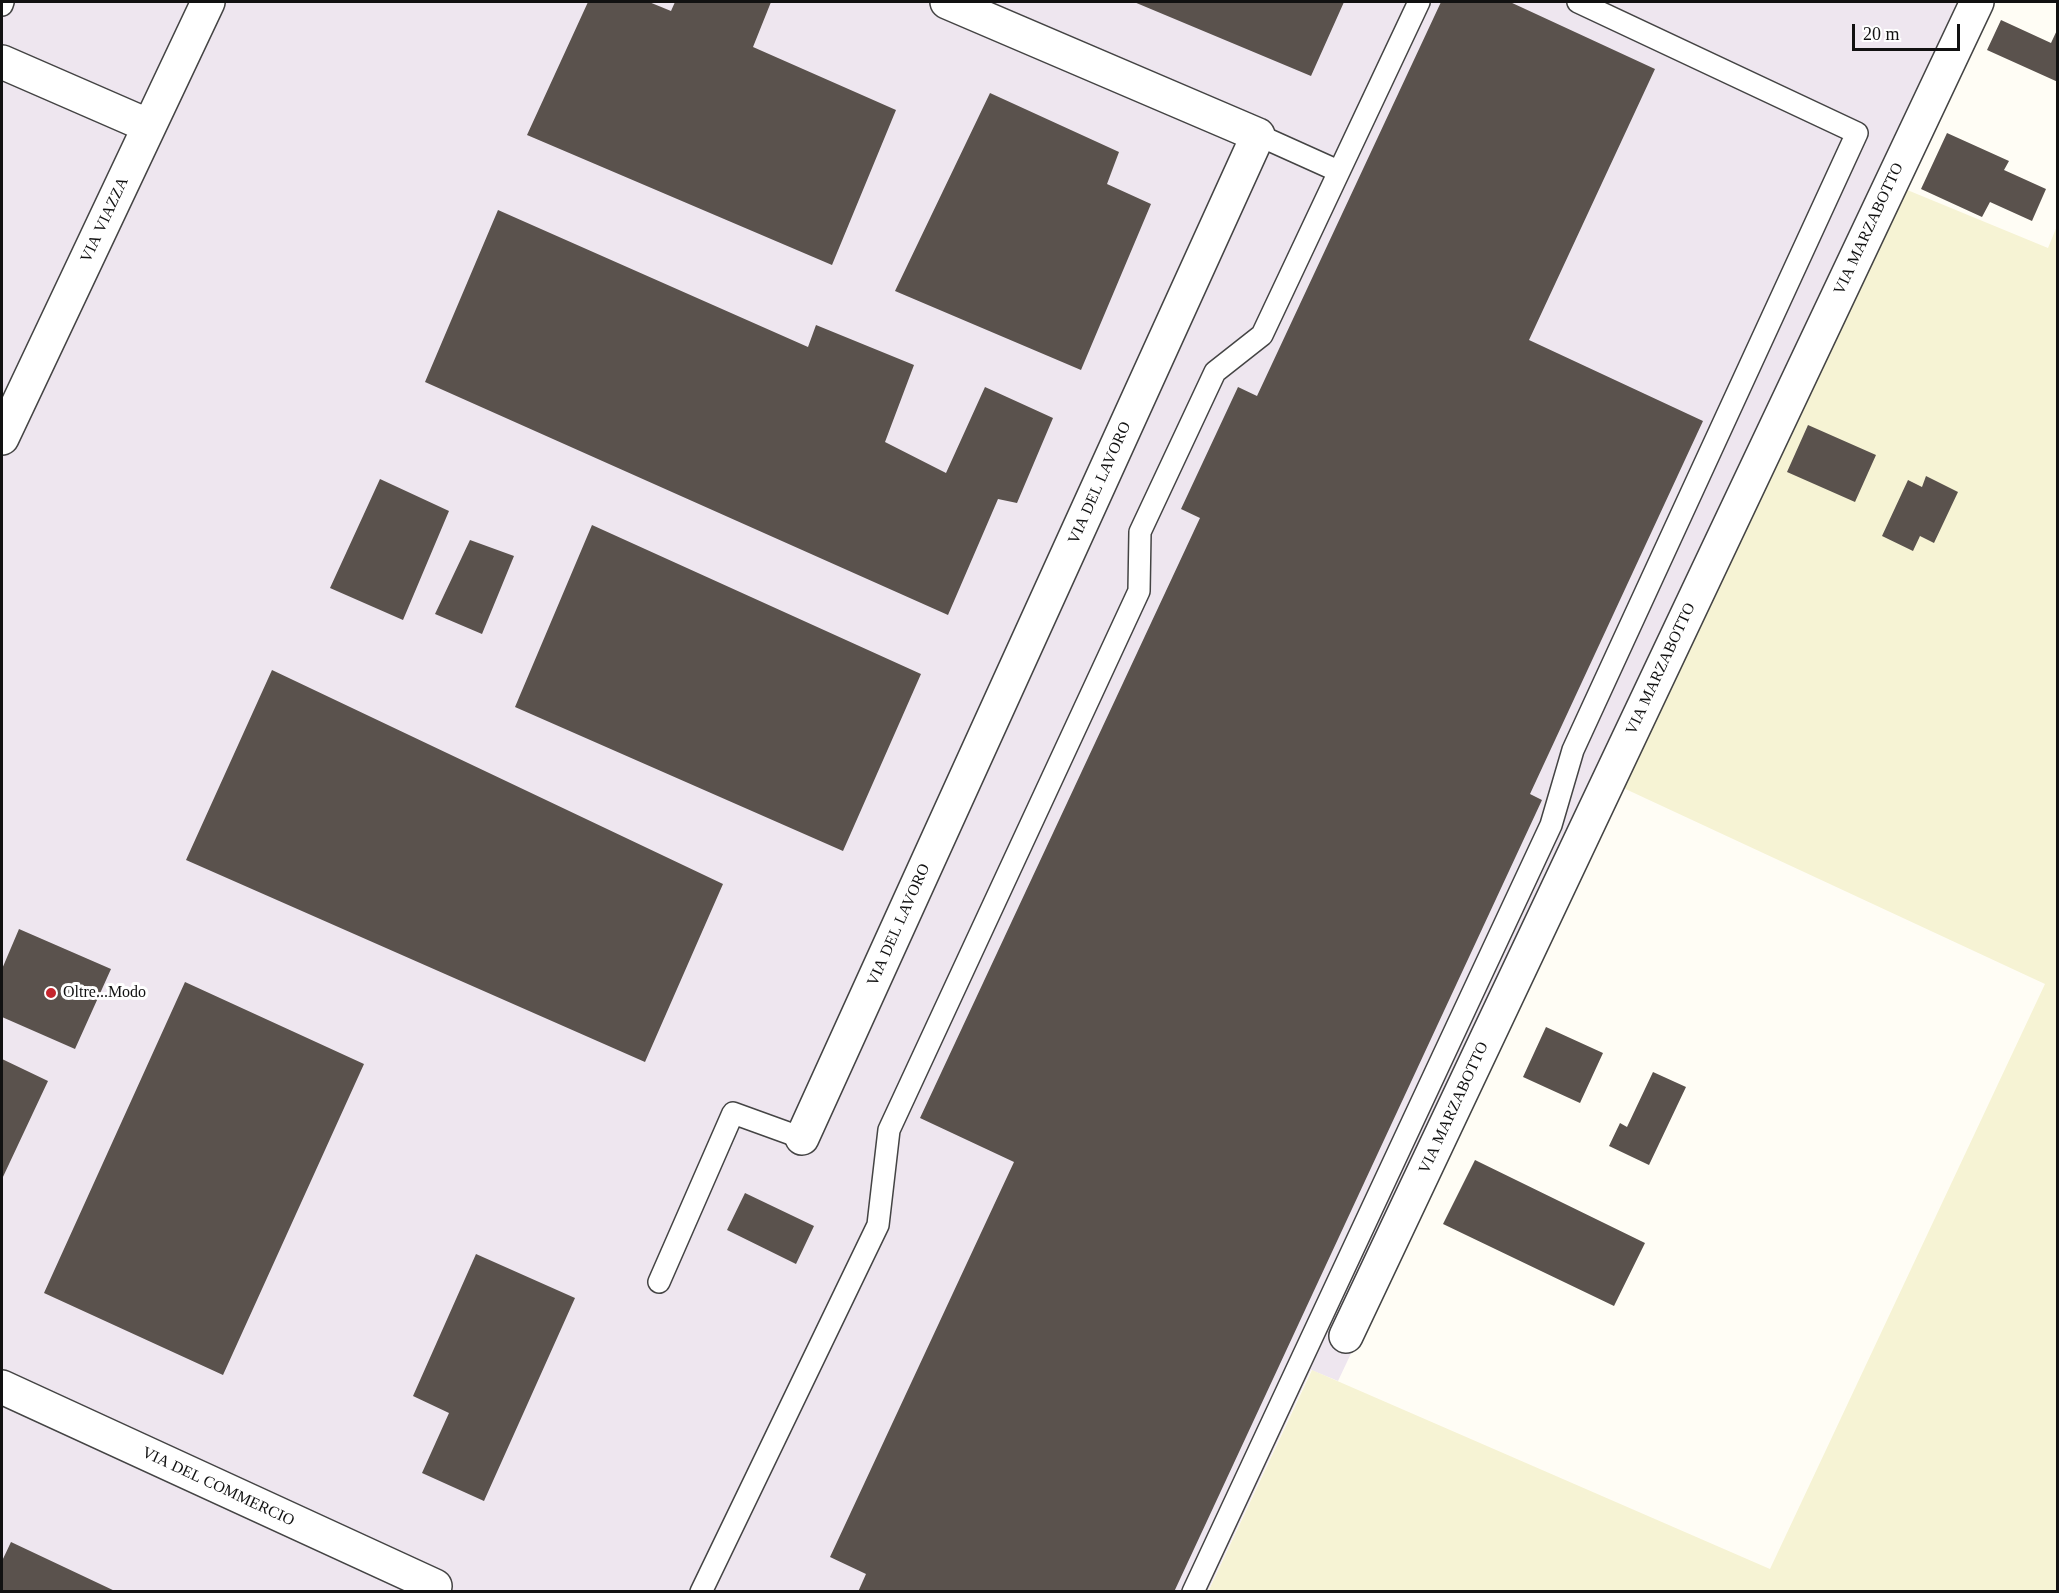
<!DOCTYPE html>
<style>
body{margin:0}
#map{position:relative;width:2059px;height:1593px;overflow:hidden;background:#fffdf5;font-family:"Times New Roman",serif}
canvas{display:block}
.frame{position:absolute;inset:0;border:3px solid #111;pointer-events:none}
.scale{position:absolute;left:1852px;top:24px;width:108px;height:27px;box-sizing:border-box;border:3px solid #111;border-top:0;padding-left:8px;font-size:18px;line-height:21px;white-space:nowrap;color:#111;-webkit-text-stroke:4px #fff;paint-order:stroke}
</style>
<div id="map">
<canvas width="2059" height="1593"></canvas>
<div class="frame"></div>
<div class="scale">20 m</div>
</div>
<script>
const c = document.querySelector('canvas').getContext('2d');
c.lineJoin = 'round';
function fillPath(path, color) { c.fillStyle = color; c.fill(path, 'evenodd'); }
function strokePath(path, color, width, dash) { c.strokeStyle = color; c.lineWidth = width; c.lineCap = dash ? 'butt' : 'round'; c.setLineDash(dash || []); c.stroke(path); }
function drawText(font, color, halo, rows, align = 'center') {
  c.font = font + ' "Times New Roman",serif'; c.lineWidth = 6; c.setLineDash([]); c.textBaseline = 'middle'; c.strokeStyle = halo; c.fillStyle = color; for (const [text, x, y, turn = 0] of rows) {
    c.save(); c.translate(x, y); c.rotate((+turn || 0) * Math.PI / 180); c.textAlign = isNaN(turn) ? turn : align; if (halo) c.strokeText(text, 0, 0); c.fillText(text, 0, 0); c.restore();
  }
}
const industrial = new Path2D(`
 M 2,2 L 1989,2 L 1338,1381 L 1311,1370 L 1208,1591 L 2,1592 Z`);
const farmland = new Path2D(`
 M 1900,187 L 2048,248 L 2057,226 L 2057,1591 L 1208,1592 L 1312,1370 L 1770,1569 L 2045,984 L 1619,786 Z`);
const building = new Path2D(`
 M 588,2 L 649,2 L 671,11 L 675,2 L 771,2 L 753,47 L 896,110 L 832,265 L 527,135 Z
 M 1134,2 L 1344,2 L 1311,76 Z
 M 1441,2 L 1510,2 L 1655,69 L 1529,340 L 1703,421 L 1530,794 L 1542,800 L 1174,1592 L 858,1592 L 866,1574 L 830,1557 L 1014,1162 L 920,1118 L 1200,518 L 1181,509 L 1238,387 L 1257,396 Z
 M 2001,20 L 2051,43 L 2058,28 L 2058,82 L 1987,50 Z
 M 990,93 L 1119,152 L 1107,184 L 1151,204 L 1081,370 L 895,291 Z
 M 1947,133 L 2009,161 L 2004,170 L 2046,189 L 2032,221 L 1990,202 L 1982,217 L 1921,189 Z
 M 498,210 L 808,347 L 816,325 L 914,365 L 885,442 L 946,473 L 985,387 L 1053,418 L 1017,503 L 998,499 L 948,615 L 425,382 Z
 M 1808,425 L 1876,455 L 1855,502 L 1787,472 Z
 M 1926,476 L 1958,492 L 1934,543 L 1920,536 L 1913,551 L 1882,536 L 1908,480 L 1922,487 Z
 M 380,479 L 449,511 L 403,620 L 330,588 Z
 M 592,525 L 921,674 L 843,851 L 515,707 Z
 M 470,540 L 514,556 L 482,634 L 435,614 Z
 M 272,670 L 723,884 L 645,1062 L 186,860 Z
 M 19,929 L 111,969 L 75,1049 L 2,1017 L 2,969 Z
 M 185,982 L 364,1064 L 223,1375 L 44,1293 Z
 M 1546,1027 L 1603,1053 L 1580,1103 L 1523,1077 Z
 M 2,1059 L 48,1081 L 2,1179 Z
 M 1653,1072 L 1686,1087 L 1649,1165 L 1609,1146 L 1620,1123 L 1627,1127 Z
 M 1475,1160 L 1645,1243 L 1614,1306 L 1443,1224 Z
 M 745,1193 L 814,1226 L 796,1264 L 727,1230 Z
 M 476,1254 L 575,1298 L 484,1501 L 422,1473 L 449,1413 L 413,1396 Z
 M 11,1542 L 117,1592 L 2,1592 L 2,1561 Z`);
const lane = new Path2D(`
 M 2,5 L 3,2
 M 1258,135 L 1338,171
 M 659,1282 L 733,1113 L 802,1138
 M 701,1592 L 878,1225 L 889,1130 L 1139,591 L 1140,532 L 1215,372 L 1262,335 L 1419,2
 M 1193,1592 L 1551,825 L 1573,750 L 1857,133 L 1578,2`);
const street = new Path2D(`
 M 2,62 L 149,126
 M 2,438 L 208,2
 M 802,1138 L 1258,135 L 947,2
 M 1346,1336 L 1977,2
 M 2,1387 L 435,1586`);
const markers = [
 [51,993,6,"#c4262e"]
];
const streetNames = [
 ["VIA VIAZZA",105,220,-65],
 ["VIA MARZABOTTO",1869,229,-65],
 ["VIA DEL LAVORO",1100,483,-66],
 ["VIA MARZABOTTO",1661,669,-65],
 ["VIA DEL LAVORO",899,925,-66],
 ["VIA MARZABOTTO",1454,1108,-65],
 ["VIA DEL COMMERCIO",218,1487,25]
];
const poiNames = [
 ["Oltre...Modo",63,993]
];
fillPath(industrial, '#eee6ef');
fillPath(farmland, '#f6f3d4');
fillPath(building, '#5a524d');
strokePath(lane, '#444', 24);
strokePath(street, '#444', 36);
strokePath(lane, '#fff', 21);
strokePath(street, '#fff', 33);
for (const [x, y, r, color] of markers) { const dot = new Path2D(); dot.arc(x, y, r, 0, 2 * Math.PI); c.fillStyle = color; c.fill(dot); strokePath(dot, '#fff', 2); }
drawText('16px', '#111', '#fff', streetNames);
drawText('16px', '#111', '#fff', poiNames, 'left');
</script>
